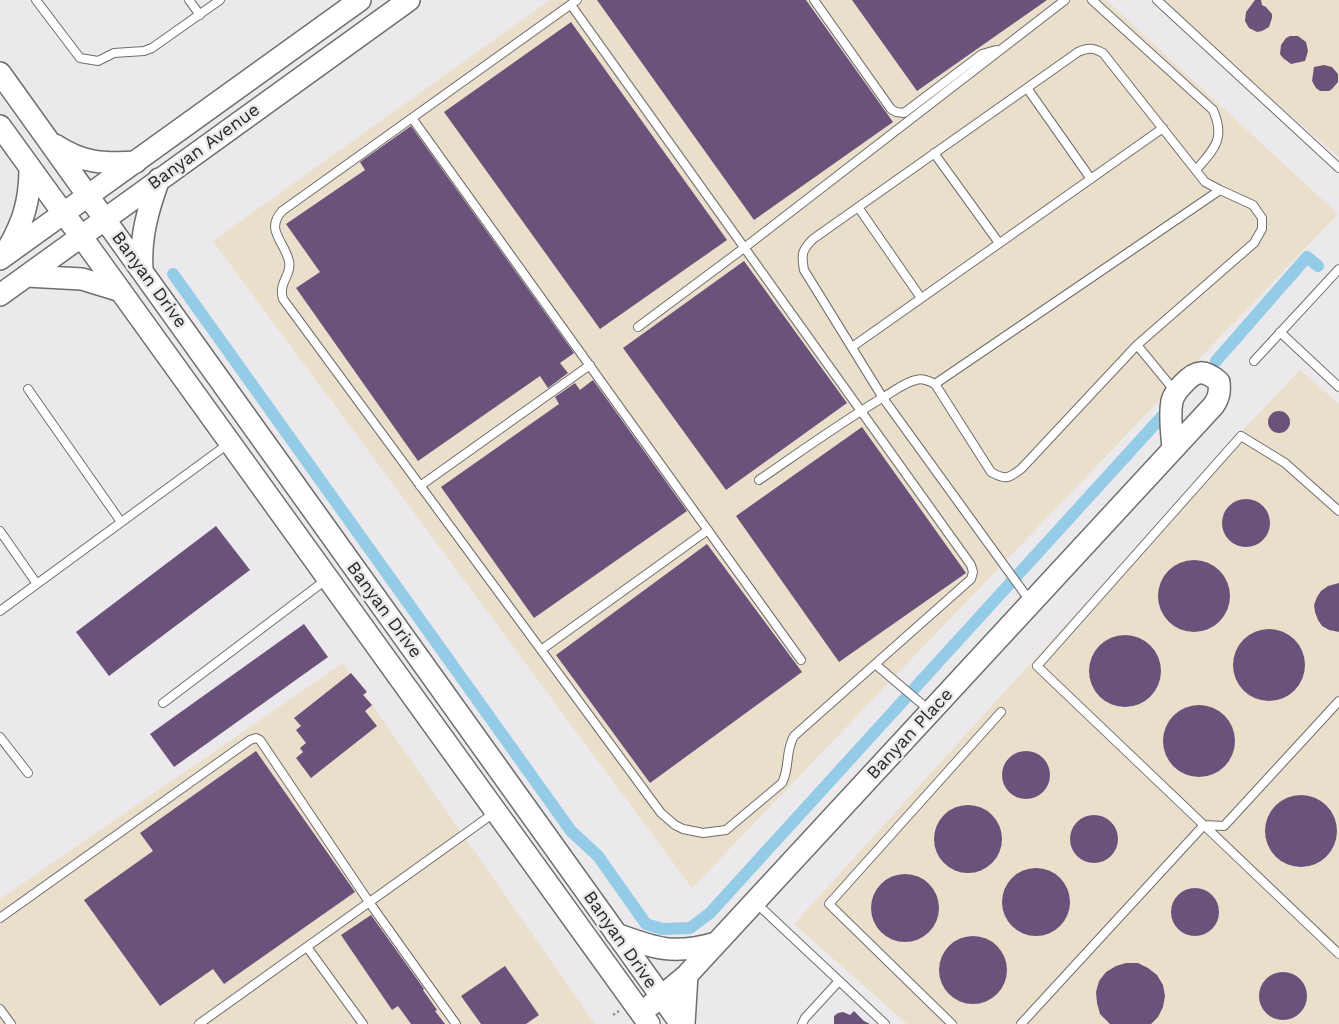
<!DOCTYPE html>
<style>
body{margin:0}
canvas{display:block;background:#ebe9ec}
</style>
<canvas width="1339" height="1024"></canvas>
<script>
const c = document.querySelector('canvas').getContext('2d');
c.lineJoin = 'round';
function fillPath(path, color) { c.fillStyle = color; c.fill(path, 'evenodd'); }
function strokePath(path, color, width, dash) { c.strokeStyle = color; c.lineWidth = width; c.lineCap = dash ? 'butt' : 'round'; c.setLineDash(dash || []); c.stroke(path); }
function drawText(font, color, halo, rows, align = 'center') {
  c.font = font + ' "Work Sans",sans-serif'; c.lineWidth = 5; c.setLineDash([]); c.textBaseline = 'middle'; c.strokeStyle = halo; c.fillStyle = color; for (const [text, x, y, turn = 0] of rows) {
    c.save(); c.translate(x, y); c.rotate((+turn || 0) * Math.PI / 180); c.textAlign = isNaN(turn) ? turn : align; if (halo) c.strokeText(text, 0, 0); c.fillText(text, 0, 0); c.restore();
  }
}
const industrial = new Path2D(`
 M 550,0 L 1106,0 L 1338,214 L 692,888 L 213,241 Z
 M 1154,0 L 1339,0 L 1339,157 Z
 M 1300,370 L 1339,404 L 1339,1024 L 907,1024 L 794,924 L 1223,451 Z
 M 343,663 L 595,1024 L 0,1024 L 0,899 Z`);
const canal = new Path2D(`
 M 173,274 L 571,831 L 598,856 L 646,924 L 662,929 L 690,928 L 710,913 L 1166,412
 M 1216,361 L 1307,257 L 1318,266`);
const building = new Path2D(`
 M 597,0 L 806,0 L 893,122 L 754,220 Z
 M 852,0 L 1047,0 L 917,91 Z
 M 1255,0 L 1261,0 L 1262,5 L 1266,7 L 1272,14 L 1272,18 L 1269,27 L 1262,31 L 1257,32 L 1249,28 L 1245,21 L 1246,12 Z
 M 571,22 L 727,240 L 600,329 L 444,112 Z
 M 1290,36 L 1298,36 L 1306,42 L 1308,51 L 1305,61 L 1291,64 L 1283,58 L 1280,54 L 1281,45 L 1286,38 Z
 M 1324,65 L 1332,67 L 1338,74 L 1338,82 L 1332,89 L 1329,91 L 1320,91 L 1316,88 L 1312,81 L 1314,67 Z
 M 411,126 L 574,353 L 560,363 L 568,373 L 548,388 L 540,376 L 418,461 L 296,288 L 320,272 L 286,224 L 365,170 L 360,162 Z
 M 744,261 L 847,403 L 726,490 L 623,348 Z
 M 593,380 L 687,511 L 534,618 L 441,487 L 559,404 L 555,397 L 575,383 L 580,390 Z
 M1268 422a11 11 0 1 1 22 0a11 11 0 1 1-22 0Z
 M 862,427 L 966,573 L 839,662 L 736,516 Z
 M1222 523a24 24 0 1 1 48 0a24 24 0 1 1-48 0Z
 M 216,526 L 250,570 L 109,676 L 76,632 Z
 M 707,544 L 802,672 L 650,783 L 556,655 Z
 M1158 596a36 36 0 1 1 72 0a36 36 0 1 1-72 0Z
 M 1339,583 L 1339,632 L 1329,630 L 1322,626 L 1318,620 L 1315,612 L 1314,605 L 1317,597 L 1321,591 L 1328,586 Z
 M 304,624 L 328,657 L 174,767 L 150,734 Z
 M1233 665a36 36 0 1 1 72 0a36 36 0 1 1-72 0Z
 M1089 671a36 36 0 1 1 72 0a36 36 0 1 1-72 0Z
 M 351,673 L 367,692 L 363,695 L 372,705 L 365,711 L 377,726 L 311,778 L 296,758 L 303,752 L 300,748 L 306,743 L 296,730 L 301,726 L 294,718 Z
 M1163 741a36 36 0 1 1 72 0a36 36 0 1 1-72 0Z
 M 256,751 L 355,892 L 224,984 L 213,969 L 160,1006 L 84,900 L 153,851 L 140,833 Z
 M1002 775a24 24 0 1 1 48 0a24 24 0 1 1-48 0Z
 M1265 831a36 36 0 1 1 72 0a36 36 0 1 1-72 0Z
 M934 839a34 34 0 1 1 68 0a34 34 0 1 1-68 0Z
 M1070 839a24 24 0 1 1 48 0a24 24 0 1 1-48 0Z
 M1002 902a34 34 0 1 1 68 0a34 34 0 1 1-68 0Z
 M871 908a34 34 0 1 1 68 0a34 34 0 1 1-68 0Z
 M1171 912a24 24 0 1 1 48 0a24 24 0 1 1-48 0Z
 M 371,915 L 424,989 L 423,990 L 437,1010 L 435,1011 L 445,1024 L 411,1024 L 398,1006 L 392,1010 L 341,935 Z
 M939 970a34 34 0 1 1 68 0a34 34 0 1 1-68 0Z
 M 1126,963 L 1138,963 L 1148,968 L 1157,975 L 1163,985 L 1165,996 L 1163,1007 L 1158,1017 L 1151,1024 L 1110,1024 L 1100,1014 L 1097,1003 L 1096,992 L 1099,981 L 1106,972 L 1116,966 Z
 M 505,966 L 539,1015 L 526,1024 L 481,1024 L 461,996 Z
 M1259 996a24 24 0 1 1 48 0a24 24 0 1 1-48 0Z
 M 854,1011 L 864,1021 L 870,1024 L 834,1024 L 834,1016 L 838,1013 L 843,1012 L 850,1015 Z`);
const path = new Path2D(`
 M 613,1015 L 619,1011`);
const lane = new Path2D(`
 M 36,0 L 80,58 L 98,61 L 114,53 L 144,51 L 152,48 L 220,0
 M 189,0 L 200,15
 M 814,0 L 891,109 L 896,112 L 904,113 L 982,54 L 996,50
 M 1092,0 L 1213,110 C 1226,139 1214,149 1196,170
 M 1157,0 L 1339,168
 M 571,5 L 971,565 L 973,572 L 971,579 L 794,736 C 785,751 790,768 782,783 L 726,830 L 703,833 L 683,829 L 675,825 L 661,813 L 283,299 C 278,281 292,276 289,261 C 284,241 265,230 282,211 L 577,0
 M 1027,88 L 1091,179
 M 412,118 L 801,660
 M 934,153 L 999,243
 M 858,207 L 921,298
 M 638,327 L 744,248 L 1065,0
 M 1280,332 L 1339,387
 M 1137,345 L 1174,390
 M 852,347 L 1163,128
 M 1254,361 L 1339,269
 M 935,384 L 1220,190
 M 28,389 L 121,522
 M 759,480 C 800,452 840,423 882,398 C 893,392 905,382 916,380 C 923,378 929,381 935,384 L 991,472 C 1005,480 1008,479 1021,469 L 1137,345 L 1254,243 L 1262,229 L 1262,218 L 1253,205 L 1220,190 L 1205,182 L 1103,53 C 1094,48 1088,47 1078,52 L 813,239 C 802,250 801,254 804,270 L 883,398 L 1030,601
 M 420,486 L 590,365
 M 1339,511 L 1285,463 L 1241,436 L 1037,666 L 1339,954
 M 0,531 L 37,584
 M 0,611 L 228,444
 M 541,650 L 708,530
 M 875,664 L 929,710
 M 163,703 L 327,579
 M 0,737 L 28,773
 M 1204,825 L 1224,826 L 1339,701
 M 755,902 L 885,1024
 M 0,918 L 250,740 L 256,738 L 260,740 L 369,902 L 456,1024
 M 307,947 L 363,1024
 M 0,1009 L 11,1024
 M 199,1024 L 494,813
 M 802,1024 L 805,1018 L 839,981
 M 952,1024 L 829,904 L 1001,712
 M 1021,1024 L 1204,825`);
const secondary = new Path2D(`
 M 0,73 L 681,1024
 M 0,126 L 63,213 L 81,236 L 649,1024
 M 55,145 C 82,163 103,164 136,162
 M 6,252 C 23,223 30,202 30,168
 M 0,259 L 360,0
 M 142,269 C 140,237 148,209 159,179
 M 26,276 L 82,279 L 121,291
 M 0,295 L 409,0
 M 616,934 C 657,949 673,955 716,943
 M 651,1005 L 687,975 L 1214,405 C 1219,397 1220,392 1219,382 C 1204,369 1196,370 1183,384 C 1178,389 1174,394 1172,401 C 1169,416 1172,434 1173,449
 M 684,1024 L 687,975`);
const streetNames = [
 ["Banyan Avenue",204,147,-36],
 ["Banyan Drive",149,280,54],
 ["Banyan Drive",384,610,54],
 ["Banyan Place",910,734,-47],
 ["Banyan Drive",620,940,55]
];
fillPath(industrial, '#eadfca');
strokePath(canal, '#94cce8', 12);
fillPath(building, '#6b527b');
strokePath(lane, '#6f6d70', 10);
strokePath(secondary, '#6f6d70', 24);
strokePath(path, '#969496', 2.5, [2.5, 2.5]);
strokePath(lane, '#fff', 8);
strokePath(secondary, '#fff', 21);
drawText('18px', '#2a292a', '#ebe9ec', streetNames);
</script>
